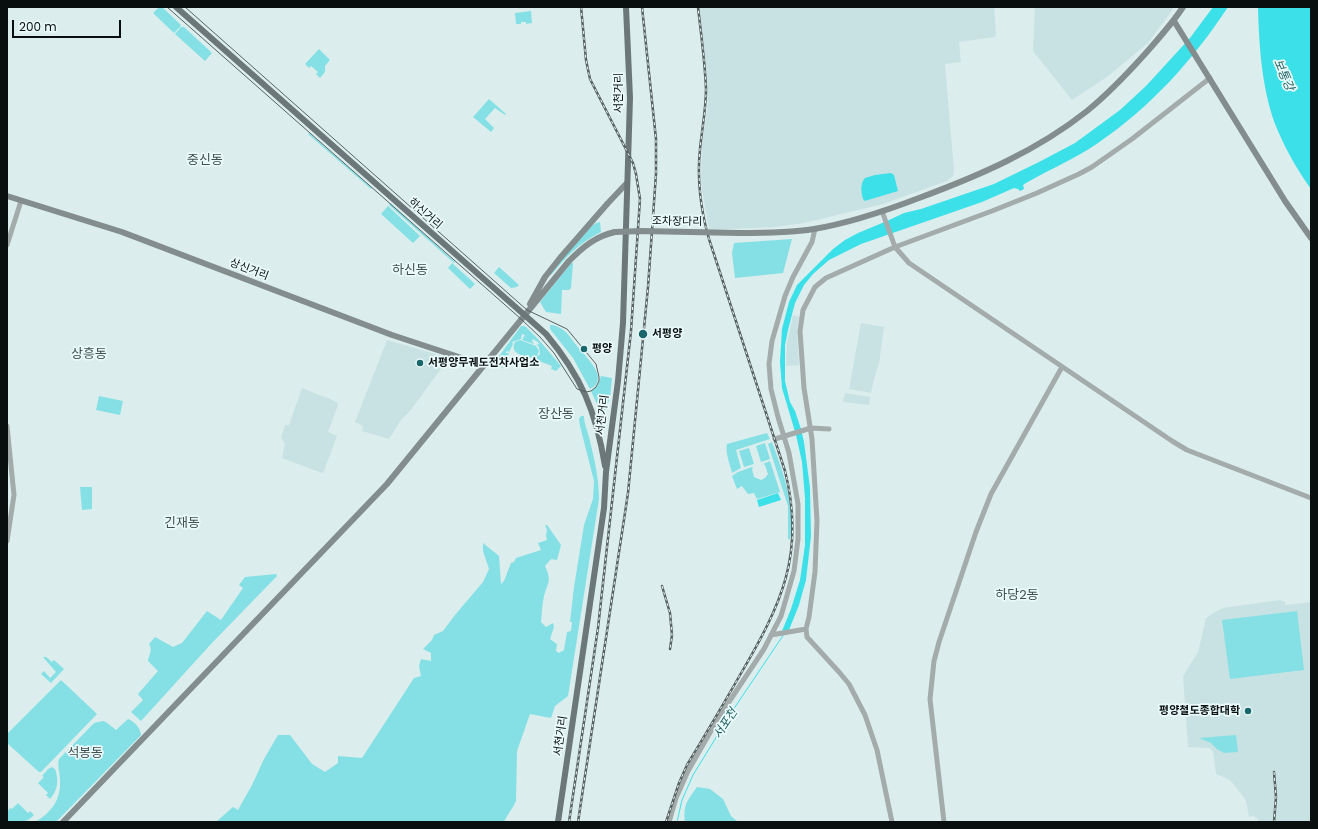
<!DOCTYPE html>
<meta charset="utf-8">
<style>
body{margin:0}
#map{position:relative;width:1318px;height:829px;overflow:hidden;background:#dceded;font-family:Poppins,sans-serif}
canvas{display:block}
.frame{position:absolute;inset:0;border:8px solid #090f0f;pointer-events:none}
.scale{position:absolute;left:12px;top:20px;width:109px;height:18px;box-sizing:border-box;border:2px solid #090f0f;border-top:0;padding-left:5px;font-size:12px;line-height:14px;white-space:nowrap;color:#090f0f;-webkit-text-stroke:3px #eafafb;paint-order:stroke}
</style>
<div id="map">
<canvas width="1318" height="829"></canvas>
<div class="frame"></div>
<div class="scale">200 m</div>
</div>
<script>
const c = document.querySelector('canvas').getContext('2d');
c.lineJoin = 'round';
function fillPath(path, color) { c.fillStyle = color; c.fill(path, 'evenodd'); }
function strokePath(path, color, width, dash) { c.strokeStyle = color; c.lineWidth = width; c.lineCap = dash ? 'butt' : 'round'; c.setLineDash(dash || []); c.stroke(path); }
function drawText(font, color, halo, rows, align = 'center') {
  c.font = font + ' Poppins,"Noto Sans KR",sans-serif'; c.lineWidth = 3.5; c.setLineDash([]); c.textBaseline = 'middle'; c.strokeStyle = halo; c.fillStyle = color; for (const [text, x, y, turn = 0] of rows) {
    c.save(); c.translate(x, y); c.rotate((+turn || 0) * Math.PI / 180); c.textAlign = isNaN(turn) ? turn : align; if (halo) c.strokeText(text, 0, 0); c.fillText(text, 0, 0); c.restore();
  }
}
const built = new Path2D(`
 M 698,7 L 994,7 L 996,34 L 995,37 L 959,42 L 961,62 L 945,64 L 954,171 L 953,176 L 947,181 L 883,204 L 804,223 L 776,227 L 709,230 L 701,183 L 702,145 L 708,103 Z
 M 1035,7 L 1174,7 L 1168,16 L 1148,43 L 1107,77 L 1072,100 L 1033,51 Z
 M 793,315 L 799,317 L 797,328 L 799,365 L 786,366 L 787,343 Z
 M 861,323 L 884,327 L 879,364 L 874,379 L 871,393 L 849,389 Z
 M 387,340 L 449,358 L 410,411 L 401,420 L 389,439 L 362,431 L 363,426 L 355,422 Z
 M 302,388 L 337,402 L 338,405 L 328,432 L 337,436 L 324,471 L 322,473 L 282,458 L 285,443 L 281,438 L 285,425 L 289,425 Z
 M 845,393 L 870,397 L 869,405 L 843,402 Z
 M 1280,600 L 1285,602 L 1285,605 L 1311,602 L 1311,822 L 1259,822 L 1257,818 L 1253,816 L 1249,817 L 1246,801 L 1243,796 L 1230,780 L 1216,774 L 1213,751 L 1209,748 L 1188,747 L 1183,676 L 1198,652 L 1206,618 L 1213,613 L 1223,608 Z`);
const green = new Path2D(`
 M 159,7 L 162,7 L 180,24 L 181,26 L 174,33 L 153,13 Z
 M 531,11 L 532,23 L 526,24 L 526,22 L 521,22 L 521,24 L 516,24 L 515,13 Z
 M 181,27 L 184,27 L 212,53 L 205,61 L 175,34 Z
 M 319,49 L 330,60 L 325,66 L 325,72 L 320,78 L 316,74 L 318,72 L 311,66 L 309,68 L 305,64 Z
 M 489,99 L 506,114 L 505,115 L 495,108 L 485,119 L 494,128 L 491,132 L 473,117 Z
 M 309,133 L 372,188 L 371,189 L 308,134 Z
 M 390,203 L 455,262 L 454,263 L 389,205 Z
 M 388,206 L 420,236 L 413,243 L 381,214 Z
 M 600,222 L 601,232 C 580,242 566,257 551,275 L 549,273 L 592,226 L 596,223 Z
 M 792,239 L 783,273 L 735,278 L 732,253 L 734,243 Z
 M 572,262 L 573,264 L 571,288 L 569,290 L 562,290 L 561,314 L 546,312 L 540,302 Z
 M 452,263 L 475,284 L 470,289 L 448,268 Z
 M 499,267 L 519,285 L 517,287 L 511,288 L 494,273 Z
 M 550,325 C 555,325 558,327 562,329 C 568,333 572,340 577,346 C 585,356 611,379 590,389 L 573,358 L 550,329 Z
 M 521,326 L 525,326 L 539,340 L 561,366 L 556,371 L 551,369 L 552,366 L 534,359 L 540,354 L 539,347 L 536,344 L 538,345 L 539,343 L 533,339 L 532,341 L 534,344 L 522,340 L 525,335 L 522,334 L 521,339 L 512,342 L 513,344 L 509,352 L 507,351 L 506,352 L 506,353 L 509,353 L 507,358 L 502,357 L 499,365 L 504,368 L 497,366 L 497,359 Z
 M 520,340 L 536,346 L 539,351 L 537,356 L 532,358 C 524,356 509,354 515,342 Z
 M 601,376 L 612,378 L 610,398 L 604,412 L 601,413 L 591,391 L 598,385 Z
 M 99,396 L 123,401 L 120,415 L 96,410 Z
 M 581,416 L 584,416 C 584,424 587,429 589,437 C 594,458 599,477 599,499 L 568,696 L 555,706 L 551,718 L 530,714 L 517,751 L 516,801 C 512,810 508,813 504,822 L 216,822 L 233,807 L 238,810 L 252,785 L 264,759 L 278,735 L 290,735 L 312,764 L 325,772 L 338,763 L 338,756 L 362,758 L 414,678 L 421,676 L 419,666 L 421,659 L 431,661 L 431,653 L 423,649 L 432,640 L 434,635 L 443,631 L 455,615 L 483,582 L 489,569 L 483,551 L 483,543 L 499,556 L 501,584 L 504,581 L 511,563 L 514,562 L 516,558 L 541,550 L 538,543 L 547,540 L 546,536 L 547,530 L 545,525 L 547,525 L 561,545 L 557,560 L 551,559 L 545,566 C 552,581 548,582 544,596 C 542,604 542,613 541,622 L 546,627 L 553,623 L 554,627 L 550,639 L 557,644 L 556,651 L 559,653 L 564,650 L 567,632 L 571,631 L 572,622 L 570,622 L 574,587 L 584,525 L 593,499 L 594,481 L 580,426 L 579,419 Z
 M 767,433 L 770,439 L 736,450 L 741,468 L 732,473 C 730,464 725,453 727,444 Z
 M 772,442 C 783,472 796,507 790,539 L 788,539 L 788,506 L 768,444 Z
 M 765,443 L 770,459 L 761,462 L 756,446 Z
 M 749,448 L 754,464 L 744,467 L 739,451 Z
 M 770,461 L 780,492 L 757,499 L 754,493 L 748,494 L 742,486 L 737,489 L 732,476 L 738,472 L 752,467 L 753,468 L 752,469 L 754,477 L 761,480 L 765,478 L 768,474 L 765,465 L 763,464 Z
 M 80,487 L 92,487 L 92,509 L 82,510 Z
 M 276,574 L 277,576 L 211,644 L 141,721 L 131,712 L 143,700 L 138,694 L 158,671 L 148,661 C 149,655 153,649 149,644 L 155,637 L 173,647 L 182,643 L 207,611 L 221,620 L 243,588 L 239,585 L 245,577 Z
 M 1297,611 L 1304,670 L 1230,679 L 1222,620 Z
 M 43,657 L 46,657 L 52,662 L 54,660 L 64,669 L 51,683 L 41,674 L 44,671 L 50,678 L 56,672 Z
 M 61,680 L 97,714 L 41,772 L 39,772 L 7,743 L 7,734 Z
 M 128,719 C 134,721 141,729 141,735 L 56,822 L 35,822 C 51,813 61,800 60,781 C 60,773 57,766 59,759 L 94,723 L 103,721 L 106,722 L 116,730 Z
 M 1236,735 L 1238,752 L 1224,753 L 1217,749 L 1211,743 L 1199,738 Z
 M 52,767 L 55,769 C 59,780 58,790 50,799 L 46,795 L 48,793 L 38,783 L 44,777 L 42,776 L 48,769 Z
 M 697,787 L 710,789 L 723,799 L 731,816 L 738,822 L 685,822 C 683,805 687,801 697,787 Z
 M 18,803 L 28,813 L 30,811 L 34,815 C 26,824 18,822 7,822 L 7,812 L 10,808 L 12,809 Z`);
const water = new Path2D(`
 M 1213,7 L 1228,7 C 1193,60 1151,107 1098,143 C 1075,159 1050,169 1026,183 L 1023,185 L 1024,189 L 1020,191 L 1018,189 L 1014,188 L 982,202 L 861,244 L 829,260 L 813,274 L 804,285 L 795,303 L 788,330 L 785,345 L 785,381 L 790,402 L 795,411 L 801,429 L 804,442 L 810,488 L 811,536 L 806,580 L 799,605 L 789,630 L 782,631 L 791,609 L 800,580 L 805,545 L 805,498 L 802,462 L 796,435 L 782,388 L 780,362 L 782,329 L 789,302 L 797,285 L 833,249 L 845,240 L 858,233 L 887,221 L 904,213 L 921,209 L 994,184 L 1039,162 L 1075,143 L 1120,110 L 1146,86 L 1190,38 Z
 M 1258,7 L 1311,7 L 1311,189 C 1298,171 1287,152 1278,131 C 1262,94 1259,46 1258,7 Z
 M 891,173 L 894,175 L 898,191 L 868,200 L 865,201 L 863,199 C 861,192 860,184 865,178 L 875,175 Z
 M 778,493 L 781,500 L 759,507 L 757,500 Z`);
const stream = new Path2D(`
 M 677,822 L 682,800 L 693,775 L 733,710 L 784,634`);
const tertiary = new Path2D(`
 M 882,211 L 895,247 L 909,263 L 1172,441 L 1187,450 L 1311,498
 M 7,245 L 21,201
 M 7,426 L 14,495 L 7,541
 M 775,439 L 811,428 L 829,429
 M 806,629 L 807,637 L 839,672 L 849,684 L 865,715 L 877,750 L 892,822
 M 771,635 L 806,629 L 809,617 L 815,572 L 817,521 L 812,439 L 804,388 L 800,331 L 803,310 L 815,287 L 826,278 L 895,247 L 992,211 L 1037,193 L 1079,174 L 1092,167 L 1132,139 L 1210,78
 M 669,822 L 676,798 L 688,771 L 719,717 L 764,649 L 781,616 L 794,571 L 798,539 L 798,504 L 789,453 L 778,417 L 771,389 L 769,364 L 772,341 L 785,296 L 793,277 L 812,242 L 815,229
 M 944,822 L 930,699 L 934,661 L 939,642 L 976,532 L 991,494 L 1062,367`);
const secondary = new Path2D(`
 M 1174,21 L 1285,201 L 1311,238
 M 7,196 L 122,232 L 392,335 L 483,365
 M 739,233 C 764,233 789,233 814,229 C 850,223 885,211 919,198 C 978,176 1037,151 1087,111 C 1108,94 1127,74 1145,54 C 1158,39 1172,24 1183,7
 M 530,304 L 545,277 L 560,258 L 608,203 L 626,184
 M 63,822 L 387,484 L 569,261 C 583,247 596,236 615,232`);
const primary = new Path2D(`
 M 176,7 L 546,334 C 581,376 596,411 605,466
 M 558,822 L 604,508 L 606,472 L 618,381 L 623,323 L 630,98 L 626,7`);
const tram = new Path2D(`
 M 167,7 L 521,319 L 540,337 L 554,353 L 577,389 L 586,392 L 591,391 L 596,387 L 599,381 L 599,377 L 596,364 L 567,329 L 527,310 L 185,7`);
const rail = new Path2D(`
 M 662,586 L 670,613 L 672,635 L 670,649
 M 1274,772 L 1276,797 L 1274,822
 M 569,822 L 598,628 L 631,331 L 640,199 L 636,174 L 633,163 L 590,79 L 586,60 L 581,7
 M 578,822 L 628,493 L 648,287 L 656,174 L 656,139 L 642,7
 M 666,822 L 679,783 L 687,765 C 705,735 723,705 740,675 C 781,605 806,554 785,471 L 709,239 C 701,211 697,178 700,149 C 702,129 706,109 706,89 C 705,62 701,34 698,7`);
const secondaryBridge = new Path2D(`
 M 615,232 L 642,231 L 739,233`);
const markers = [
 [643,334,5,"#19676b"],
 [584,349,4,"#19676b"],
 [420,363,4,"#19676b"],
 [1248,711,4,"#19676b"]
];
const streetNames = [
 ["서천거리",619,93,-90],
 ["하신거리",425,214,41],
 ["조차장다리",677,222,1],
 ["상신거리",249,270,21],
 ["서천거리",603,415,-83],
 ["서천거리",561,736,-82]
];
const poiNames = [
 ["서평양",652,334],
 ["평양",592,349],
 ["서평양무궤도전차사업소",428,363],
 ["평양철도종합대학",1240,711,"right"]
];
const waterNames = [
 ["보통강",1283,75,67],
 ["서포천",726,724,-57]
];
const quarterNames = [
 ["중신동",205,161],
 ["하신동",410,271],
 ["상흥동",89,355],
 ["장산동",556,415],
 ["긴재동",182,524],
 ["하당2동",1017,596],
 ["석봉동",85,754]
];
fillPath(built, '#c8e2e3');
fillPath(green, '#84e0e4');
fillPath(water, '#3ce0e8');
strokePath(stream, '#3ce0e8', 1);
strokePath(tertiary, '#a4abab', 5);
strokePath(secondary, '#838d8d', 6);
strokePath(primary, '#6b7778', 6);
strokePath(tram, '#576161', 1);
strokePath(rail, '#576161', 2.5);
strokePath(rail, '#eafafb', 1, [3]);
strokePath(secondaryBridge, '#838d8d', 6);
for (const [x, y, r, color] of markers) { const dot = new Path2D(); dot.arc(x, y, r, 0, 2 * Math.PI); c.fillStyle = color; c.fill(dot); strokePath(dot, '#eafafb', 1.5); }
drawText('11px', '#090f0f', '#eafafb', streetNames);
drawText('bold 11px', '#090f0f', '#eafafb', poiNames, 'left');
drawText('italic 12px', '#206063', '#eafafb', waterNames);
drawText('13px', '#425050', '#eafafb', quarterNames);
</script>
